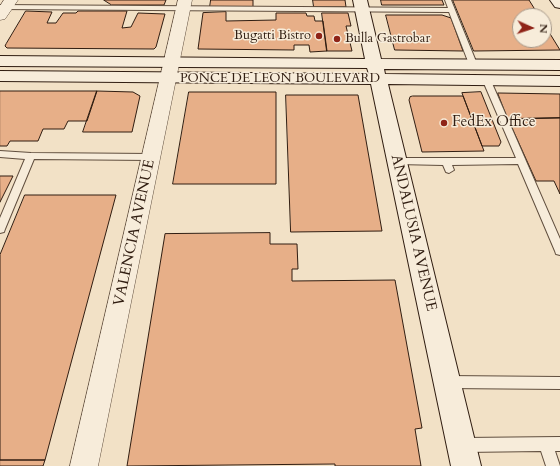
<!DOCTYPE html>
<style>
body{margin:0}
#map{position:relative;width:560px;height:466px;overflow:hidden;background:#f2e1c6;font-family:Cardo,serif}
canvas{display:block}
.north{position:absolute;left:512px;top:8px;width:40px;height:40px;box-sizing:border-box;background:#f7ecda;border:1px solid #a7998a;border-radius:50%;rotate:93deg;font-size:11px;font-weight:700;line-height:16px;text-align:center;color:#301d11}
.north::after{content:'';display:block;margin:auto;width:14px;height:18px;background:#8f2418;clip-path:polygon(50% 0,100% 100%,50% 72%,0 100%)}
</style>
<div id="map">
<canvas width="560" height="466"></canvas>
<div class="north">N</div>
</div>
<script>
const c = document.querySelector('canvas').getContext('2d');
c.lineJoin = 'round';
function fillPath(path, color) { c.fillStyle = color; c.fill(path, 'evenodd'); }
function strokePath(path, color, width, dash) { c.strokeStyle = color; c.lineWidth = width; c.lineCap = dash ? 'butt' : 'round'; c.setLineDash(dash || []); c.stroke(path); }
function drawText(font, color, halo, rows, align = 'center') {
  c.font = font + ' Cardo,serif'; c.lineWidth = 3; c.setLineDash([]); c.textBaseline = 'middle'; c.strokeStyle = halo; c.fillStyle = color; for (const [text, x, y, turn = 0] of rows) {
    c.save(); c.translate(x, y); c.rotate((+turn || 0) * Math.PI / 180); c.textAlign = isNaN(turn) ? turn : align; if (halo) c.strokeText(text, 0, 0); c.fillText(text, 0, 0); c.restore();
  }
}
const building = new Path2D(`
 M 104,0 L 166,0 L 164,5 L 112,5 Z
 M 211,0 L 253,0 L 253,7 L 210,7 Z
 M 313,0 L 345,0 L 346,7 L 314,7 Z
 M 381,0 L 442,0 L 444,5 L 382,5 Z
 M 453,0 L 529,0 L 539,16 L 520,16 L 520,40 L 544,40 L 544,24 L 560,50 L 474,51 Z
 M 26,11 L 52,12 L 47,23 L 56,23 L 63,13 L 76,13 L 78,11 L 127,11 L 122,28 L 131,27 L 138,13 L 165,14 L 156,47 L 154,49 L 7,48 L 5,46 L 6,44 Z
 M 226,12 L 226,21 L 276,20 L 276,13 L 306,13 L 307,16 L 314,16 L 315,21 L 323,21 L 327,51 L 310,52 L 309,45 L 294,45 L 294,50 L 198,49 L 203,13 Z
 M 322,13 L 348,13 L 351,26 L 346,26 L 352,51 L 327,51 Z
 M 386,15 L 442,15 L 451,18 L 463,51 L 395,50 Z
 M 0,91 L 97,91 L 87,121 L 68,121 L 64,129 L 43,129 L 38,141 L 10,141 L 7,146 L 0,146 Z
 M 97,91 L 133,92 L 140,96 L 132,132 L 83,132 Z
 M 189,92 L 276,92 L 276,184 L 173,184 Z
 M 481,92 L 501,142 L 499,146 L 482,146 L 462,93 Z
 M 498,93 L 560,94 L 560,118 L 508,119 Z
 M 286,95 L 358,95 L 382,231 L 291,232 Z
 M 413,96 L 463,96 L 484,151 L 422,152 L 409,100 L 410,97 Z
 M 560,118 L 560,194 L 554,181 L 536,181 L 508,119 Z
 M 0,176 L 13,176 L 0,202 Z
 M 25,195 L 116,195 L 45,460 L 0,460 L 0,255 Z
 M 270,233 L 270,244 L 297,244 L 298,269 L 292,269 L 292,281 L 395,280 L 422,428 L 415,429 L 421,466 L 335,466 L 335,464 L 127,466 L 165,234 Z
 M 0,460 L 45,460 L 43,466 L 0,466 Z`);
const lane = new Path2D(`
 M 445,0 L 451,0 L 477,64 L 476,66 L 473,66 L 469,64 L 449,12 L 0,9 L 0,5 L 448,8 Z
 M 484,79 L 487,79 L 491,81 L 560,239 L 560,255 L 556,254 L 555,251 L 518,164 L 452,165 L 454,170 L 449,173 L 446,172 L 443,165 L 397,164 L 393,161 L 397,158 L 516,158 L 483,81 Z
 M 0,151 L 31,153 L 151,154 L 155,157 L 151,160 L 34,159 L 5,229 L 4,232 L 0,233 L 0,218 L 25,159 L 0,157 Z
 M 447,376 L 560,377 L 560,389 L 447,388 L 443,386 L 441,382 L 443,378 Z
 M 560,437 L 560,451 L 555,451 L 560,466 L 546,466 L 541,451 L 464,452 L 459,450 L 457,445 L 459,440 L 464,438 Z`);
const street = new Path2D(`
 M 4,0 L 18,0 L 5,19 L 0,20 L 0,6 Z
 M 178,0 L 192,0 L 98,466 L 70,466 Z`);
const secondary = new Path2D(`
 M 353,0 L 367,0 L 381,59 L 560,60 L 560,70 L 384,69 L 385,74 L 560,76 L 560,86 L 388,84 L 481,466 L 451,466 L 371,84 L 0,81 L 0,71 L 369,74 L 367,68 L 0,66 L 0,56 L 365,59 Z
 M 550,0 L 560,0 L 560,8 L 555,7 Z`);
const markers = [
 [319,36,4,"#8f2418"],
 [337,39,4,"#8f2418"],
 [444,123,4,"#8f2418"]
];
const farPoinames = [
 ["Bugatti Bistro",311,36],
 ["Bulla Gastrobar",345,39,"left"]
];
const farStreetnames = [
 ["PONCE DE LEON BOULEVARD",280,79]
];
const poiNames = [
 ["FedEx Office",452,123]
];
const streetNames = [
 ["VALENCIA AVENUE",135,233,-78],
 ["ANDALUSIA AVENUE",413,233,77]
];
fillPath(building, '#e7af88');
strokePath(building, '#301d11', 1);
strokePath(lane, '#604e3e', 2);
strokePath(street, '#604e3e', 1);
strokePath(secondary, '#301d11', 2);
fillPath(lane, '#f7ecda');
fillPath(street, '#f7ecda');
fillPath(secondary, '#f7ecda');
for (const [x, y, r, color] of markers) { const dot = new Path2D(); dot.arc(x, y, r, 0, 2 * Math.PI); c.fillStyle = color; c.fill(dot); strokePath(dot, '#f7ecda', 1.5); }
drawText('13px', '#301d11', '#f7ecda', farPoinames, 'right');
drawText('13px', '#301d11', '#f7ecda', farStreetnames);
drawText('15px', '#301d11', '#f7ecda', poiNames, 'left');
drawText('15px', '#301d11', '#f7ecda', streetNames);
</script>
